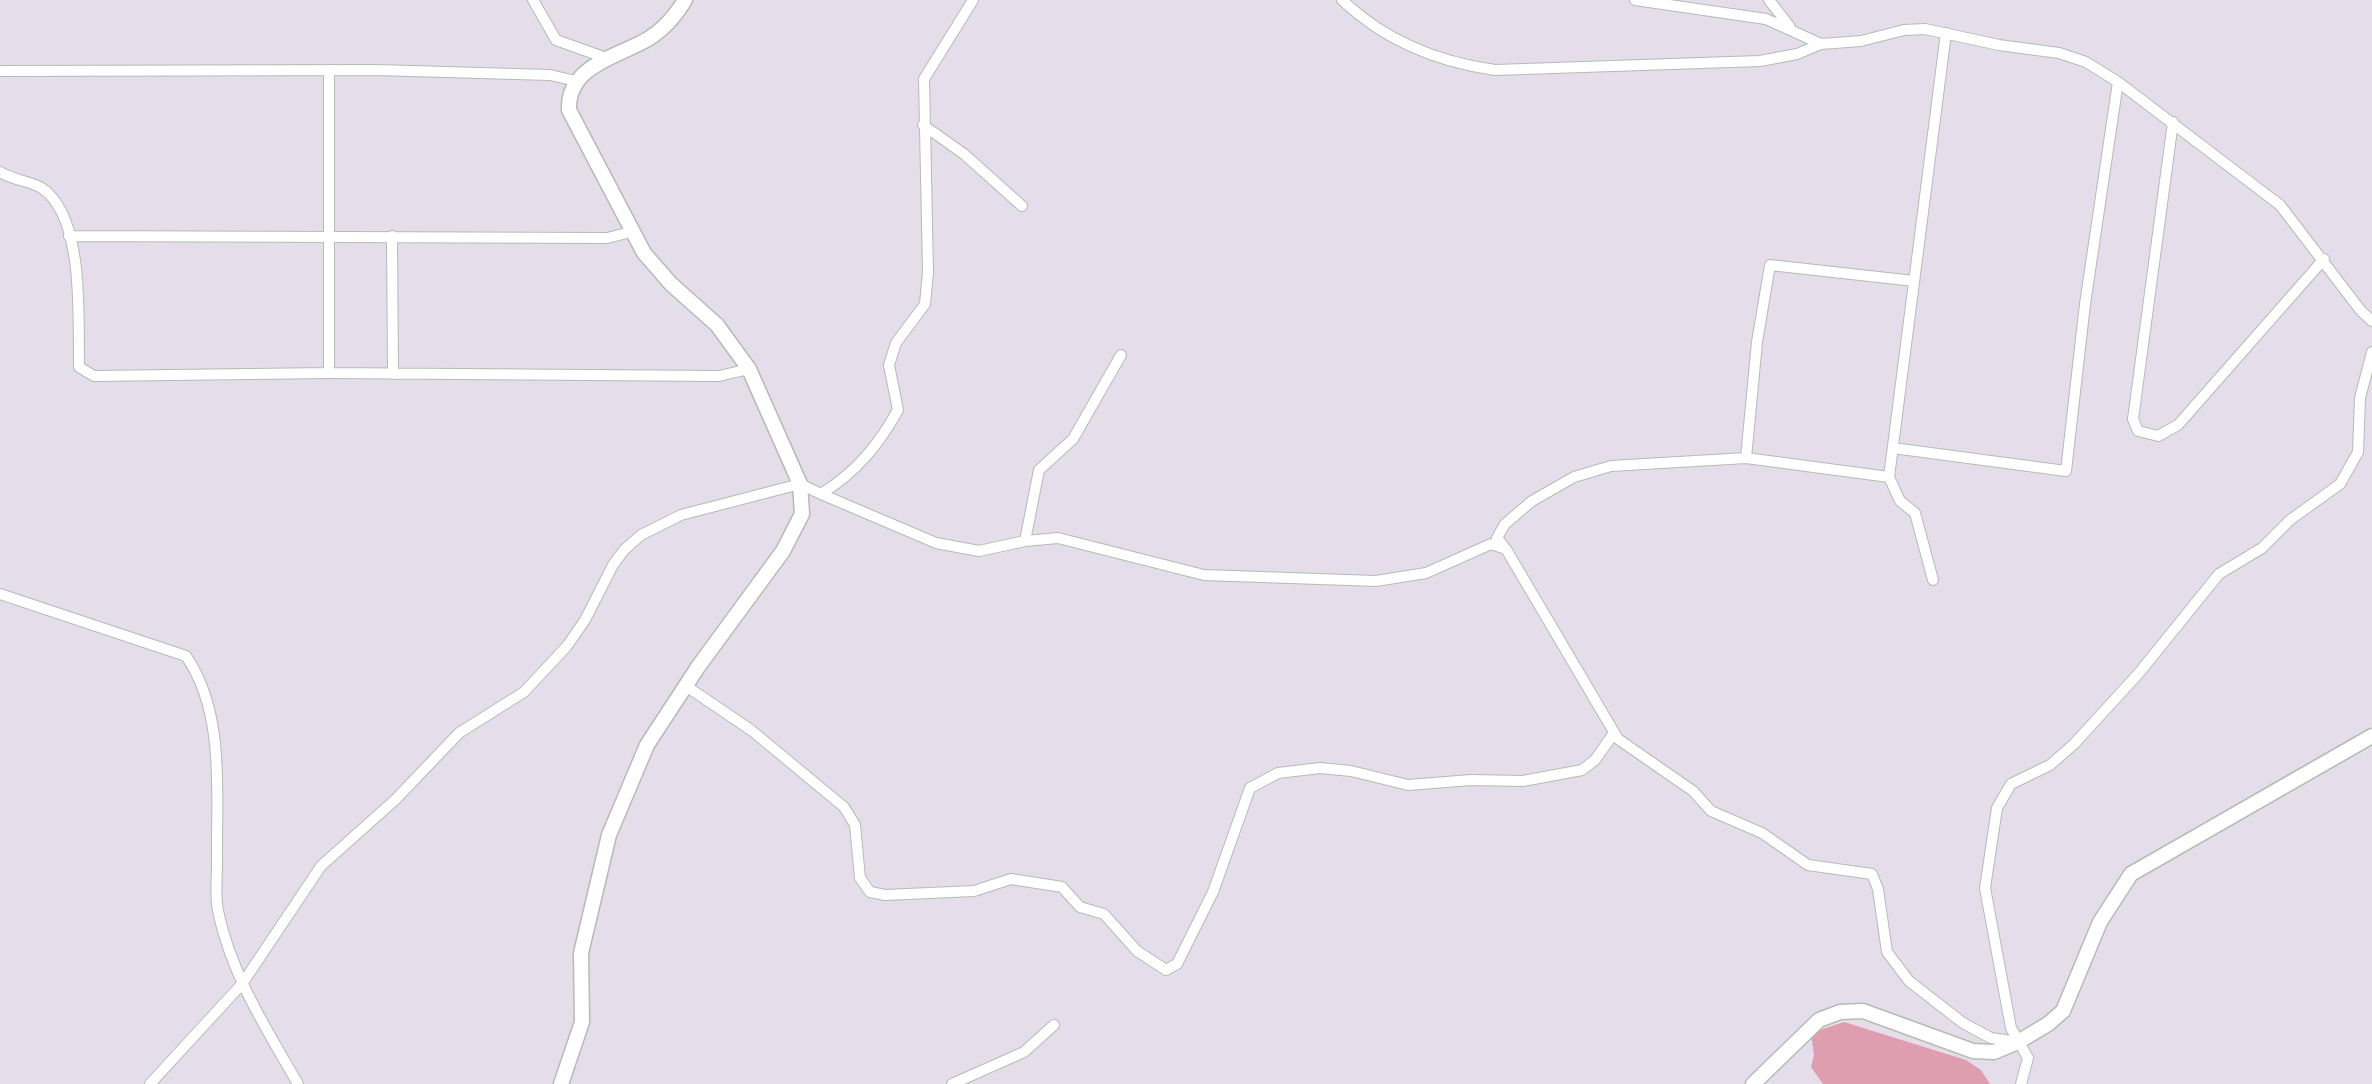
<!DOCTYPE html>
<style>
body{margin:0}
canvas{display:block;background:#e6ddeb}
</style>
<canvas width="2372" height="1084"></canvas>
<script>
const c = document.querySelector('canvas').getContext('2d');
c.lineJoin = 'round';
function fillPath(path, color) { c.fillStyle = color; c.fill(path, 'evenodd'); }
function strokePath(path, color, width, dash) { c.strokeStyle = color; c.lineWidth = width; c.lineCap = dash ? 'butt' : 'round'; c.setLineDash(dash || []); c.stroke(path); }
const green = new Path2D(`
 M 1844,1022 L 1966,1060 L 1981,1070 L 1990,1084 L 1823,1084 L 1811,1067 L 1814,1055 L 1811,1033 Z`);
const street = new Path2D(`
 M 533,0 L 556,40 L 609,59
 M 1342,0 C 1385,41 1437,62 1495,70 L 1760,61 L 1797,54 L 1821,44
 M 1635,0 L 1766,19 L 1821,44 L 1861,41 L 1904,30 L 1925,29 L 1999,45 L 2059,53 L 2086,62 L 2118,82 L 2280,205 L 2361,311 L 2372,321
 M 1769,0 L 1790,27
 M 329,70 L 329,373
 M 0,71 L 376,70 L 550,75 L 576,81
 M 2173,122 L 2133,419 L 2138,431 L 2158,436 L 2178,425 L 2324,259
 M 923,125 L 964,154 L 1022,206
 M 0,172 C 15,182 36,180 49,194 C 84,229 78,320 79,367 L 94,376 L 329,373 L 719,376 L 749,369
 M 69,236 L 607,238 L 631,232
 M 392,236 L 393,374
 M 1893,448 L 2066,471 L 2085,304 L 2118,82
 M 1746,458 L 1757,342 L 1770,265 L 1914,281
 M 1889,477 L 1946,33
 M 821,494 L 936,543 L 979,551 L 1025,541 L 1058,538 L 1204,575 L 1376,581 L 1426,573 L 1491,544 L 1506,549 L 1618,739 L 1693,791 L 1711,811 L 1762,833 L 1808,865 L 1872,874 L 1878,889 L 1887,952 L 1909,981 L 1963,1023 L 1991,1038 L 2018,1042
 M 1025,541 L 1039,470 L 1073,439 L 1121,355
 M 1505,548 L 1497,538 L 1505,524 L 1532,501 L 1574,477 L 1611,466 L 1746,458 L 1889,477 L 1900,501 L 1915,513 L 1933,580
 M 0,594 L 186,656 C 226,714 216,795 217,863 C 217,878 215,896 218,911 C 231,974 266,1028 298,1084
 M 686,686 L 751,730 L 844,807 L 855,825 L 860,878 L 870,892 L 885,895 L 974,891 L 1011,879 L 1062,887 L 1080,907 L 1104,914 L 1137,951 L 1166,970 L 1177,964 L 1213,892 L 1250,788 L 1278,773 L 1320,768 L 1351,771 L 1408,785 L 1471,780 L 1523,781 L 1582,770 L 1595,760 L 1614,733
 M 150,1084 L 242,984 L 321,866 L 396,799 L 459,733 L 524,692 L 567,646 L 585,620 L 613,565 L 624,550 L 641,535 L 681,515 L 800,484 L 821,494 C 856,472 878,446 898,410 L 889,365 L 896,343 L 925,304 L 928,272 L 924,79 L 973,0
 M 952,1084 L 1024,1052 L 1054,1025
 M 2021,1084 L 2028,1058 L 2011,1028 L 1985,888 L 1997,808 L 2011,784 L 2050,765 L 2074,744 L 2139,673 L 2219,574 L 2262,548 L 2290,520 L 2340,484 L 2358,452 L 2360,398 L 2372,352`);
const secondary = new Path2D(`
 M 561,1084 L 582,1022 L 581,953 L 609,835 L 647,745 L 698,667 L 783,551 L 802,514 L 800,484 L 749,369 L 717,325 L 671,284 L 644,253 L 569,110 C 567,66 617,57 648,39 C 663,30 676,15 685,0
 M 1753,1084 L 1819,1020 L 1840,1012 L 1863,1011 L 1973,1051 L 1994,1052 L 2018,1042 L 2048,1024 L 2063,1011 L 2100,922 L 2131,874 L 2372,736`);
fillPath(green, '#df9db0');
strokePath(street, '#b3bdb1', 12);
strokePath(secondary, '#b3bdb1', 17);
strokePath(street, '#fff', 10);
strokePath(secondary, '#fff', 14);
</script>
